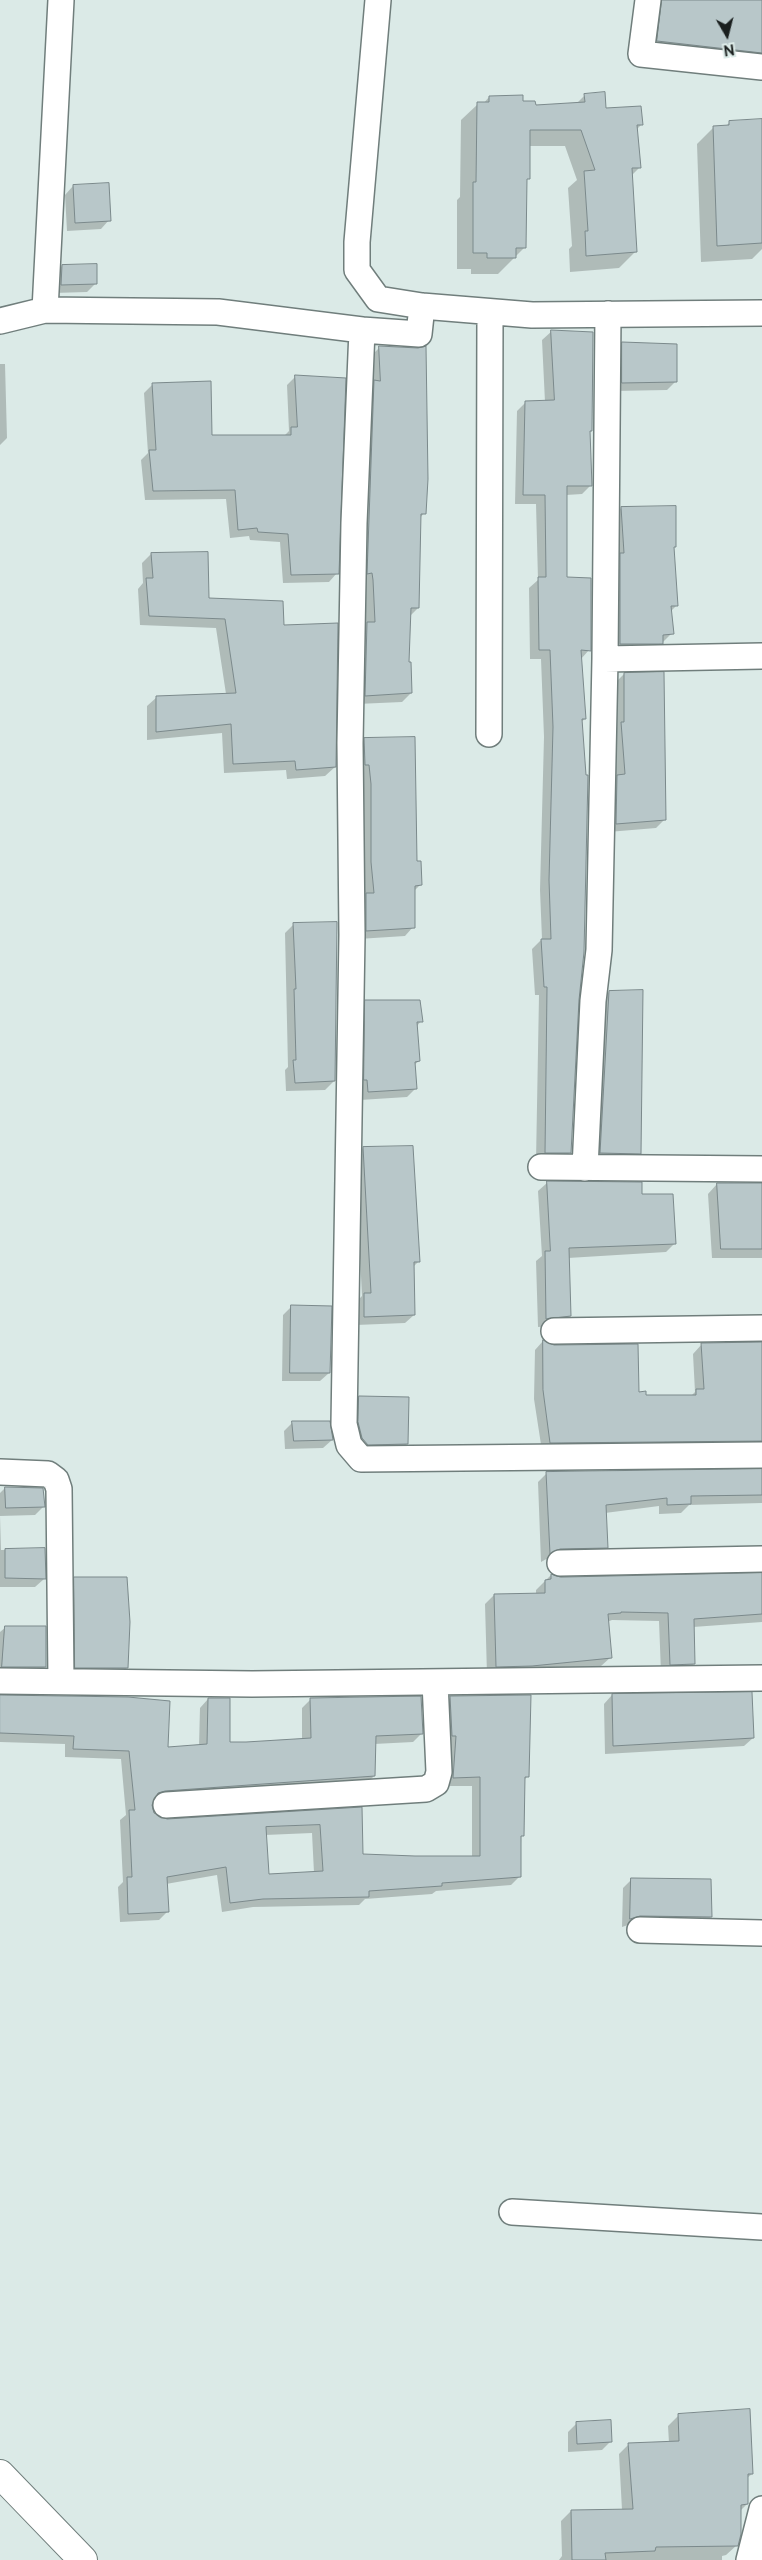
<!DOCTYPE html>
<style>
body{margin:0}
#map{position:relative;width:762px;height:2560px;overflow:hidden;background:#dbeae7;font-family:Raleway,sans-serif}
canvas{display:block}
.north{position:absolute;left:702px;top:10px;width:50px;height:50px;-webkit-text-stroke:4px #dbeae7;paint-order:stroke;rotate:172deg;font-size:14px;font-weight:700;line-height:20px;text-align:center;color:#1a1f1e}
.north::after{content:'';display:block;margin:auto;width:18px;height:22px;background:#1a1f1e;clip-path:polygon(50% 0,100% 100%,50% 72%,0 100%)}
</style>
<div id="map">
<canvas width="762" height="2560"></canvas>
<div class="north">N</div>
</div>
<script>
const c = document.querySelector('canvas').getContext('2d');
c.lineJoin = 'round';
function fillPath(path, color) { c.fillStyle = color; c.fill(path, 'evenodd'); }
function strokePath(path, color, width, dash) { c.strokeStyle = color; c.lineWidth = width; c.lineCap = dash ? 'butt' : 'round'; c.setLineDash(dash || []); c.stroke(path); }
const shadow = new Path2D(`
 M 643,0 L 762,0 L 762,80 L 750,79 L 741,74 L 636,63 Z
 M 585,95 L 605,110 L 642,124 L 636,130 L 640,167 L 631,176 L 635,252 L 619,268 L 570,272 L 569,249 L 572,246 L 568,188 L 577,180 L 565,146 L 528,146 L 524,248 L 498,274 L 471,274 L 471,269 L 457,269 L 457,200 L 460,197 L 461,120 L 478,104 L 483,104 L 489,97 L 534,106 L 576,104 Z
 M 762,120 L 762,249 L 752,259 L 701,262 L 697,144 L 714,127 L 725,127 L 730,122 Z
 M 73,186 L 109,220 L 101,229 L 67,231 L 65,195 Z
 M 62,266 L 96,283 L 87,292 L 53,293 L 54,275 Z
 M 552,331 L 591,431 L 589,433 L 591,485 L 582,494 L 566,495 L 565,579 L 589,650 L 581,659 L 585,719 L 581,722 L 570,1152 L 561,1162 L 536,1161 L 539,995 L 535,995 L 532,949 L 542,939 L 540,890 L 544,737 L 541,659 L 530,659 L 529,588 L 538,580 L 536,504 L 515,504 L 517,411 L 526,402 L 545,402 L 542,340 Z
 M 623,344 L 676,381 L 667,390 L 614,391 L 614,352 Z
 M 380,347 L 424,513 L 420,518 L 418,608 L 409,617 L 408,663 L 411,693 L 402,702 L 357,704 L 358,631 L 366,623 L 363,582 L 371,356 Z
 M 0,364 L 5,364 L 7,438 L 0,445 Z
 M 296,376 L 337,573 L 329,582 L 283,583 L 280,542 L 250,540 L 249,536 L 230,538 L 226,499 L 145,500 L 141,460 L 148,453 L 144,393 L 153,384 L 211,436 L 283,437 L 289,431 L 287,385 Z
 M 621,508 L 675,546 L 673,549 L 677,605 L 670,612 L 672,633 L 653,652 L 611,653 L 613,517 Z
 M 151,554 L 208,599 L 283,626 L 335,767 L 325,776 L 287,779 L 286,770 L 224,773 L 222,733 L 147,740 L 147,706 L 157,697 L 226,694 L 216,628 L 140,625 L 138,589 L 143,583 L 142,563 Z
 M 624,674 L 665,819 L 656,828 L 608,832 L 609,785 L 616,777 L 613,732 L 616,729 L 615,683 Z
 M 365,739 L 416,862 L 420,885 L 413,892 L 413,927 L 405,936 L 358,939 L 358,903 L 365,896 L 356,748 Z
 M 294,924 L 334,1081 L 325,1090 L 286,1091 L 285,1070 L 288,1067 L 285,933 Z
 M 609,992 L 640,1153 L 631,1162 L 592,1161 L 600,1001 Z
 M 366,1001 L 421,1021 L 417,1026 L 419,1061 L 414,1065 L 416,1088 L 407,1097 L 360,1100 L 357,1010 Z
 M 363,1148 L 419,1261 L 413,1267 L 414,1315 L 405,1323 L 356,1325 L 355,1303 L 362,1296 L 355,1157 Z
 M 547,1183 L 641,1196 L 675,1243 L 666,1252 L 568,1258 L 570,1316 L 561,1325 L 538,1327 L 536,1261 L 542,1256 L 538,1191 Z
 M 717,1184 L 762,1185 L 762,1258 L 712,1258 L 708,1194 Z
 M 292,1306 L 329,1373 L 320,1381 L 282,1381 L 283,1315 Z
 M 543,1341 L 645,1396 L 691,1396 L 695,1392 L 693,1354 L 702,1344 L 762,1342 L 762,1454 L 542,1451 L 534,1399 L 535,1350 Z
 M 359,1397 L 407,1444 L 398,1452 L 359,1453 L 351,1405 Z
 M 293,1422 L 332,1440 L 323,1448 L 285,1449 L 284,1431 Z
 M 762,1471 L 762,1503 L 689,1505 L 681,1513 L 659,1514 L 659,1506 L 605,1513 L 607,1547 L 598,1556 L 550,1557 L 541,1562 L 538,1482 L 547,1473 Z
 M 5,1488 L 44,1506 L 35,1515 L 0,1516 L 1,1550 L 44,1549 L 44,1579 L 35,1587 L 0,1587 L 0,1493 Z
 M 551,1575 L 560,1579 L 762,1575 L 762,1622 L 693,1627 L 694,1664 L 684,1673 L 661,1673 L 659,1621 L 612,1620 L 607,1622 L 611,1657 L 601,1666 L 487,1675 L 485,1604 L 494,1595 L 536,1594 L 536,1590 Z
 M 75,1578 L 127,1668 L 118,1676 L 67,1676 L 66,1587 Z
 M 6,1627 L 45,1667 L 37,1675 L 0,1675 L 0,1632 Z
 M 612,1695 L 753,1738 L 744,1746 L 605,1754 L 604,1704 Z
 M 0,1697 L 166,1748 L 199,1746 L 200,1708 L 208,1699 L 229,1743 L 302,1740 L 302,1708 L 311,1699 L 422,1733 L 413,1742 L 374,1744 L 374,1776 L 365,1785 L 155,1799 L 150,1805 L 153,1814 L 167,1821 L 361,1809 L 362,1856 L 472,1857 L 472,1786 L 445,1786 L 442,1706 L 451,1697 L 528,1776 L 523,1781 L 520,1876 L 511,1885 L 436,1891 L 432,1894 L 365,1899 L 359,1905 L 253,1907 L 222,1912 L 217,1875 L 166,1884 L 168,1911 L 159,1920 L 120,1922 L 118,1887 L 123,1882 L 120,1820 L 126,1815 L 121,1759 L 65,1757 L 65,1744 L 0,1742 ZM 312,1833 L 314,1873 L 268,1875 L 265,1835 Z
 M 632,1879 L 711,1917 L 702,1926 L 631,1924 L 622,1927 L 623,1888 Z
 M 679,2415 L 752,2474 L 747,2478 L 747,2504 L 740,2511 L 737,2545 L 726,2555 L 722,2556 L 722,2560 L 559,2560 L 562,2556 L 561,2521 L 571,2511 L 622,2510 L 619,2454 L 629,2444 L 669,2443 L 668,2426 Z
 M 577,2423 L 610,2442 L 602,2450 L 568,2452 L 568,2432 Z`);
const building = new Path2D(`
 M 662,0 L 762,0 L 762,53 L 657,41 Z
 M 605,92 L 606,108 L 641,106 L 643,125 L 637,125 L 641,168 L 632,168 L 637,252 L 586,256 L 585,231 L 588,231 L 584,171 L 595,170 L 581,130 L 530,130 L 530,179 L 527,179 L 526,248 L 516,248 L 516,258 L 487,258 L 487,253 L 473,253 L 473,182 L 476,182 L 477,102 L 489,102 L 489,96 L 523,95 L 523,101 L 535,101 L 536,105 L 585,102 L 584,94 Z
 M 762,119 L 762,243 L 717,246 L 713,126 L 729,125 L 729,121 Z
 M 109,183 L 111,221 L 75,223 L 73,185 Z
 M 97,264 L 97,284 L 61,285 L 62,265 Z
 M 551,330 L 593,332 L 592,431 L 590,431 L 592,486 L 567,486 L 567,577 L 591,578 L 591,651 L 581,650 L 586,719 L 582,719 L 586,775 L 588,775 L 584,952 L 579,1000 L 571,1153 L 545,1153 L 547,987 L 544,987 L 541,939 L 551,939 L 549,880 L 553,727 L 550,650 L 539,650 L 538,577 L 546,577 L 545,495 L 523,495 L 525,401 L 554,400 Z
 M 622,342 L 677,344 L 677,382 L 622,383 Z
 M 379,346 L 418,348 L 426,346 L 428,479 L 426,514 L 421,514 L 419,608 L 411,608 L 409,662 L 411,662 L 412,693 L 365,696 L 367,622 L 375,622 L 373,580 L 372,573 L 367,574 L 374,380 L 380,381 Z
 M 295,375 L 346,378 L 339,574 L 291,575 L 288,534 L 258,532 L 257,528 L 238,530 L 235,490 L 153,491 L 149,450 L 156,450 L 152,383 L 211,381 L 212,435 L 291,435 L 291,427 L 297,427 Z
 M 676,506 L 676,547 L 674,547 L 678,606 L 671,606 L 674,634 L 663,635 L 663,644 L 620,644 L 620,553 L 624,553 L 621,507 Z
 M 208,552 L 209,598 L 283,601 L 284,625 L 338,623 L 336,767 L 296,770 L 295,761 L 233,764 L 231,724 L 156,732 L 156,696 L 236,693 L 225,619 L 149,616 L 146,578 L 153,578 L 151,553 Z
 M 664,672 L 666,820 L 616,824 L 617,775 L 625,774 L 621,722 L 624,722 L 624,673 Z
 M 415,737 L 417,861 L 421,861 L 422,885 L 415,886 L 415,928 L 366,931 L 366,893 L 374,893 L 371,862 L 371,784 L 369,765 L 365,765 L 364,738 Z
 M 337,922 L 335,1081 L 295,1083 L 293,1060 L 296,1060 L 294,989 L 296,989 L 293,923 Z
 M 643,990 L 641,1154 L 600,1153 L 609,991 Z
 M 365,1000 L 420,1000 L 423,1022 L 417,1022 L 420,1061 L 415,1062 L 417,1089 L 368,1092 L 367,1080 L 364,1080 Z
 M 413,1146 L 420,1262 L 414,1262 L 415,1315 L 364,1317 L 364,1293 L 371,1293 L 363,1147 Z
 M 547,1181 L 642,1182 L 642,1194 L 673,1194 L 676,1244 L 569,1248 L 571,1316 L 546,1319 L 545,1251 L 550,1251 Z
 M 717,1183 L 762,1183 L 762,1249 L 721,1249 Z
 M 291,1305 L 332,1306 L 330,1373 L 290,1373 Z
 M 543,1340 L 554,1345 L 638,1344 L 639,1392 L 646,1391 L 646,1395 L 696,1395 L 696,1389 L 704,1389 L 701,1343 L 762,1342 L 762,1441 L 550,1443 L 543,1390 Z
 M 359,1396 L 409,1397 L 408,1444 L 368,1445 L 362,1438 L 358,1422 Z
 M 292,1421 L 330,1421 L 333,1440 L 294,1441 Z
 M 762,1469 L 762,1495 L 691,1496 L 691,1504 L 667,1505 L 667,1498 L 606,1505 L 608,1548 L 560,1549 L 550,1554 L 546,1472 Z
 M 5,1487 L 43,1488 L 45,1507 L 6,1508 Z
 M 45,1548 L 46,1579 L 5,1578 L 5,1549 Z
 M 762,1573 L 762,1614 L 694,1619 L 695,1664 L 670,1665 L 668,1613 L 621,1612 L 621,1613 L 608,1614 L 612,1658 L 532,1666 L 496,1667 L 494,1594 L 545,1593 L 545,1580 L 551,1579 L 551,1574 L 560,1577 Z
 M 74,1577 L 127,1577 L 130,1622 L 128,1668 L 75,1668 Z
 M 5,1626 L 46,1626 L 46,1667 L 2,1667 Z
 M 752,1692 L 754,1738 L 613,1746 L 612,1694 Z
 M 0,1695 L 128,1697 L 170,1701 L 168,1747 L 207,1744 L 208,1698 L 230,1698 L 230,1742 L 246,1742 L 311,1738 L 310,1698 L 421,1696 L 423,1734 L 376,1736 L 375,1776 L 165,1791 L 158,1793 L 152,1805 L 154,1813 L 167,1819 L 362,1807 L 363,1854 L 415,1856 L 480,1856 L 480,1777 L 453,1778 L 456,1736 L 452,1736 L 450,1696 L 531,1695 L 529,1777 L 525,1777 L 524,1836 L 521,1836 L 521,1877 L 442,1883 L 442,1886 L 369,1891 L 369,1897 L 263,1899 L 230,1903 L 226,1867 L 167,1877 L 169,1912 L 128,1914 L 127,1877 L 132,1877 L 129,1810 L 135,1810 L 129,1751 L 73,1749 L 74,1736 L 0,1733 ZM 320,1825 L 323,1871 L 269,1874 L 266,1827 Z
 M 631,1878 L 711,1879 L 712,1917 L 640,1916 L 630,1919 Z
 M 750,2409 L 753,2474 L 748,2474 L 748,2504 L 741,2505 L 741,2534 L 738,2546 L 656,2547 L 655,2551 L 605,2553 L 606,2560 L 572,2560 L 571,2510 L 633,2509 L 628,2443 L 679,2441 L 678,2414 Z
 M 611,2420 L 612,2442 L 577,2444 L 576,2422 Z`);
const minor = new Path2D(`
 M 61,0 L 45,310 L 218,312 L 362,330 L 354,523 L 350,743 L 352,935 L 344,1424 L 349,1445 L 361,1459 L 762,1455
 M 378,0 L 357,242 L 357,270 L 378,299 L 422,306 L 532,315 L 762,313
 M 648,0 L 641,54 L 762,67
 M 0,321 L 45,310
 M 362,330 L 419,334 L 422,306
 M 605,659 L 762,656
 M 489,734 L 490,312
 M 541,1167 L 762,1169
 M 585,1168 L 593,1001 L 599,950 L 605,659 L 608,314
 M 554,1331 L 762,1328
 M 0,1472 L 48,1474 L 56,1480 L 59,1489 L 61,1681
 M 560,1563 L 762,1559
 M 0,1681 L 252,1684 L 762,1678
 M 166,1805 L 426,1789 L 436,1783 L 439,1772 L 435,1682
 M 640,1930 L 762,1933
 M 512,2212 L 762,2227
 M 749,2560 L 762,2509`);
const tertiary = new Path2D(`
 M 0,2474 L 83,2560`);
fillPath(shadow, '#0003');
fillPath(building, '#b8c7c9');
strokePath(building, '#7b898b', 1);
strokePath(minor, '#707e7c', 28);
strokePath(tertiary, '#707e7c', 30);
strokePath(minor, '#fff', 25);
strokePath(tertiary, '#fff', 28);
</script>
